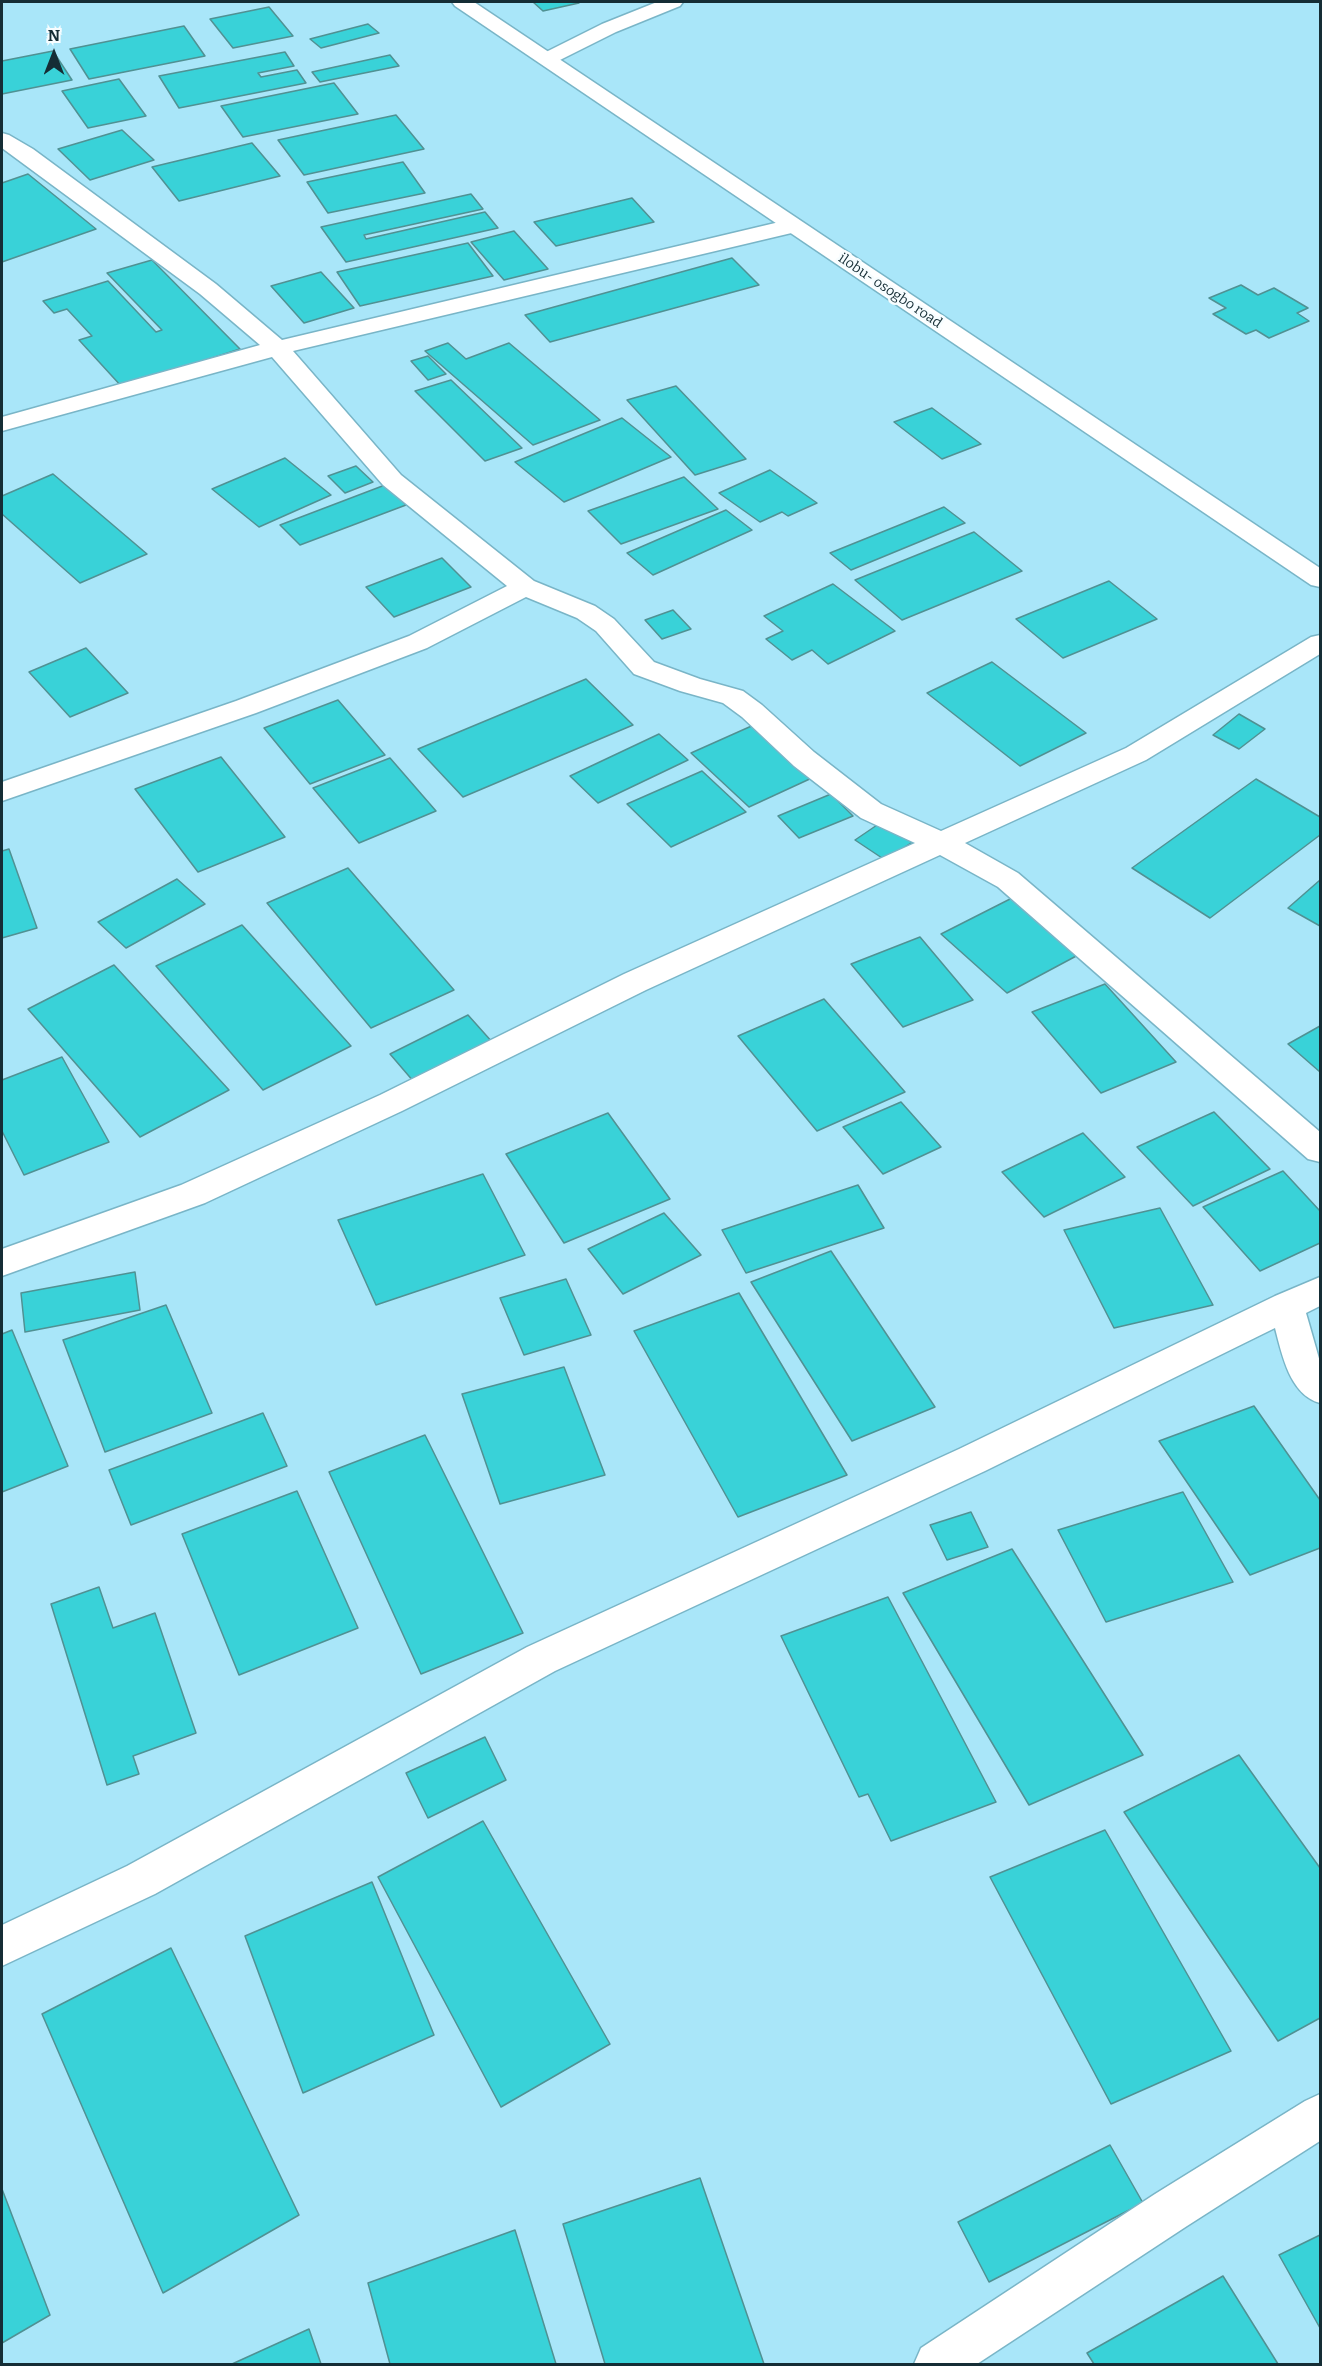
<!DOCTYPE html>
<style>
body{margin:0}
#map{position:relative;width:1322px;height:2366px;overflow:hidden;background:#a9e6f9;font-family:Bitter,serif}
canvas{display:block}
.frame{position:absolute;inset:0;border:3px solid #152d35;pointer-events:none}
.north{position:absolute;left:24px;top:24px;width:60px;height:60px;-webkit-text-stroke:4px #f7fdff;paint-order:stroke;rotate:0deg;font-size:16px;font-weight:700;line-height:24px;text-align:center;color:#152d35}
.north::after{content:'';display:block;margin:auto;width:21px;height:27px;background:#152d35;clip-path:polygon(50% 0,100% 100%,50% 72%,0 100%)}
</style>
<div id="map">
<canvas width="1322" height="2366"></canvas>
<div class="frame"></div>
<div class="north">N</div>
</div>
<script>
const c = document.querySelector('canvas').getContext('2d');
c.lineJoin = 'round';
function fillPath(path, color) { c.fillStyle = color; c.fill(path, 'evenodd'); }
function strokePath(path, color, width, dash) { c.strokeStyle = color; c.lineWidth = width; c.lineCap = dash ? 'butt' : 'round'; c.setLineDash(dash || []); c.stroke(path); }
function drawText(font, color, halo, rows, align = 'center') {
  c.font = font + ' Bitter,serif'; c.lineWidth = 5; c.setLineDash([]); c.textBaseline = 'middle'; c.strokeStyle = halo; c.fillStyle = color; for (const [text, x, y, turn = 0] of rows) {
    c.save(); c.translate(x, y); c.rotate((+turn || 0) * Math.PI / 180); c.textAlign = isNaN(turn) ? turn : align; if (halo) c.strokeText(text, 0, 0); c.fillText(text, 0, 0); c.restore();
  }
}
const building = new Path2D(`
 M 533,2 L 577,2 L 579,3 L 543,11 Z
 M 269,7 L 293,36 L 233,48 L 210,19 Z
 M 368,24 L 379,33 L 321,48 L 310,39 Z
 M 184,26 L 205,56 L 89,79 L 70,49 Z
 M 53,51 L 72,80 L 2,94 L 2,61 Z
 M 285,52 L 294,66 L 258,73 L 261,77 L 297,70 L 306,83 L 179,108 L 159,76 Z
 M 390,55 L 399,66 L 320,82 L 312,72 Z
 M 119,79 L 146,116 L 88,128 L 62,91 Z
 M 334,83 L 358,114 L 243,137 L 221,106 Z
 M 396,115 L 424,149 L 304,175 L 278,140 Z
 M 122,130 L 154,160 L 90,180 L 58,149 Z
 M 252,143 L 280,176 L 179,201 L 152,167 Z
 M 403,162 L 425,193 L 328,213 L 307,182 Z
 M 28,174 L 96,229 L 2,262 L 2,183 Z
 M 471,194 L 483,209 L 364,235 L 366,239 L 485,212 L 498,228 L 346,262 L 321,227 Z
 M 632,198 L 654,222 L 556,246 L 534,222 Z
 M 514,231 L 548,269 L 504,280 L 471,242 Z
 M 468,243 L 493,276 L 360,306 L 337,272 Z
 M 732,258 L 759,285 L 550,342 L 525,315 Z
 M 152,260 L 240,349 L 122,387 L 79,340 L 92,336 L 67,309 L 54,313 L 43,301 L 108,281 L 156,332 L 162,330 L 107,273 Z
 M 321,272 L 354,308 L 304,323 L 271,286 Z
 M 1241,285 L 1258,295 L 1274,288 L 1308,308 L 1297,313 L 1309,321 L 1269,338 L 1256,330 L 1246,334 L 1213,314 L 1226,308 L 1209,298 Z
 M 448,343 L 466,359 L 509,343 L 600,420 L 533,445 L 425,351 Z
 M 428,356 L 446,374 L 428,380 L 411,361 Z
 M 451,380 L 522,448 L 485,461 L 415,391 Z
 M 676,386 L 746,459 L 695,475 L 627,400 Z
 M 932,408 L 981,444 L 942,459 L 894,422 Z
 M 622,418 L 671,457 L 564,502 L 515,462 Z
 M 285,458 L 331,495 L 259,527 L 212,489 Z
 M 356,466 L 373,482 L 345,493 L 328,476 Z
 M 770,470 L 817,503 L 788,516 L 782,512 L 760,522 L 719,493 Z
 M 53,474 L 147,554 L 80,583 L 2,514 L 2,496 Z
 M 684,477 L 718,509 L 621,544 L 588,511 Z
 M 385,485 L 406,505 L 300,545 L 280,525 Z
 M 944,507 L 965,523 L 851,570 L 830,553 Z
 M 726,510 L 752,530 L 653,575 L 627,553 Z
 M 974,532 L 1022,571 L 902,620 L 855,580 Z
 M 442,558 L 471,587 L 394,617 L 366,587 Z
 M 1109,581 L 1157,619 L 1063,658 L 1016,619 Z
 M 833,584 L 895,631 L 828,664 L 812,650 L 792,660 L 766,639 L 783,631 L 764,616 Z
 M 673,610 L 691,629 L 662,639 L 645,620 Z
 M 86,648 L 128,693 L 70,717 L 29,672 Z
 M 992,662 L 1086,733 L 1020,766 L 927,693 Z
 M 586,679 L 633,725 L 463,797 L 418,749 Z
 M 338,700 L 385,755 L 310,784 L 264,728 Z
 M 1239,714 L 1265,729 L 1239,749 L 1213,735 Z
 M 756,724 L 814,777 L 749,807 L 691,753 Z
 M 659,734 L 688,760 L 598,803 L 570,776 Z
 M 221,757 L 285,837 L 198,872 L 135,789 Z
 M 390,758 L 436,811 L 359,843 L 313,788 Z
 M 702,771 L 746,812 L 671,847 L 627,804 Z
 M 1256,779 L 1320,817 L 1320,835 L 1210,918 L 1132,868 Z
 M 831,794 L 853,816 L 799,838 L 778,816 Z
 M 883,821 L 913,842 L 885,860 L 855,840 Z
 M 9,849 L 37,928 L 2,938 L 2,851 Z
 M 348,868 L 454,990 L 371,1028 L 267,903 Z
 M 177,879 L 205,904 L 126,948 L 98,922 Z
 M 1320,880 L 1320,926 L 1288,908 Z
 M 1014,897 L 1080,954 L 1007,993 L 941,934 Z
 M 242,925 L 351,1046 L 263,1090 L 156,966 Z
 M 920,937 L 973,1000 L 903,1027 L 851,964 Z
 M 114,965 L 229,1090 L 140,1137 L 28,1009 Z
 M 1105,984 L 1176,1062 L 1101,1093 L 1032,1012 Z
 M 824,999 L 905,1092 L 817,1131 L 738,1036 Z
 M 468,1015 L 493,1043 L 414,1082 L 390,1054 Z
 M 1320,1026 L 1320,1072 L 1288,1044 Z
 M 62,1057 L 109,1142 L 24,1175 L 2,1131 L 2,1080 Z
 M 901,1102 L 941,1147 L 883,1174 L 843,1127 Z
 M 1214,1112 L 1270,1169 L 1193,1206 L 1137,1147 Z
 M 608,1113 L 670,1199 L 564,1243 L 506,1154 Z
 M 1083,1133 L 1125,1177 L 1044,1217 L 1002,1172 Z
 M 1283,1171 L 1320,1211 L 1320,1243 L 1260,1271 L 1203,1207 Z
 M 483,1174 L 525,1255 L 376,1305 L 338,1220 Z
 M 858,1185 L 884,1228 L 746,1273 L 722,1230 Z
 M 1160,1208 L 1213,1305 L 1114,1328 L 1064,1230 Z
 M 664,1213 L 701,1255 L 623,1294 L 588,1249 Z
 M 831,1251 L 935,1407 L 852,1441 L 751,1282 Z
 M 135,1272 L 140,1310 L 25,1332 L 21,1293 Z
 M 566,1279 L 591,1335 L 524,1355 L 500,1298 Z
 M 739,1293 L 847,1475 L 738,1517 L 634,1331 Z
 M 166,1305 L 212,1413 L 105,1452 L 63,1340 Z
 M 12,1330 L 68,1466 L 2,1492 L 2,1334 Z
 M 564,1367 L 605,1475 L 500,1504 L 462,1394 Z
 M 1254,1406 L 1320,1500 L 1320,1548 L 1250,1575 L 1159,1441 Z
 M 263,1413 L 287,1466 L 131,1525 L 109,1470 Z
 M 425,1435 L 523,1633 L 421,1674 L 329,1472 Z
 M 297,1491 L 358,1628 L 239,1675 L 182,1534 Z
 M 1183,1492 L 1233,1582 L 1106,1622 L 1058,1530 Z
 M 971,1512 L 988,1547 L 947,1560 L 930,1525 Z
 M 1012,1549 L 1143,1755 L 1029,1805 L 903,1593 Z
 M 99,1587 L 113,1628 L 155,1613 L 196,1733 L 133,1756 L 139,1774 L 107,1785 L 51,1604 Z
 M 888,1597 L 996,1802 L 891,1841 L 868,1794 L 859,1797 L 781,1636 Z
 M 485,1737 L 506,1780 L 428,1818 L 406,1773 Z
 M 1239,1755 L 1320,1868 L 1320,2018 L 1278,2041 L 1124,1812 Z
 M 483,1821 L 610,2044 L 501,2107 L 378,1877 Z
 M 1105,1830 L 1231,2051 L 1111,2104 L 990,1877 Z
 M 372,1882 L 434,2035 L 303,2093 L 245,1936 Z
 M 171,1948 L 299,2215 L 163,2293 L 42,2014 Z
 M 1110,2145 L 1143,2203 L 989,2282 L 958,2222 Z
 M 700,2178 L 764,2364 L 605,2364 L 563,2224 Z
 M 2,2189 L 50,2315 L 2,2343 Z
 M 515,2230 L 556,2364 L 390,2364 L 368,2283 Z
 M 1320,2235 L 1320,2328 L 1279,2255 Z
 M 1223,2276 L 1278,2364 L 1094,2364 L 1087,2353 Z
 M 309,2329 L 321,2364 L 232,2364 Z`);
const minor = new Path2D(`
 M 657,2 L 683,2 L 680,6 L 616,32 L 556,62 L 542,62 L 539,58 L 542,54 L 602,24 Z
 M 2,133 L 9,135 L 33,149 L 216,284 L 282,340 L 792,219 L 800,221 L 803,226 L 800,231 L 293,351 L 401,475 L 534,581 L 595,606 L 614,619 L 654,662 L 700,679 L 743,691 L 762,705 L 814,752 L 881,804 L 941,831 L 1126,748 L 1311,637 L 1320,635 L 1320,654 L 1146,760 L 965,843 L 1018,873 L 1320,1132 L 1320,1162 L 1308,1159 L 998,887 L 940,855 L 646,990 L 402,1111 L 205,1203 L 2,1276 L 2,1249 L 181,1185 L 380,1095 L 624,974 L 915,843 L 861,818 L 794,766 L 742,717 L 723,703 L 680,691 L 634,674 L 596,631 L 577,618 L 526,597 L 427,648 L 256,713 L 2,801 L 2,782 L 236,701 L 409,636 L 507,586 L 383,485 L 272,357 L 2,431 L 2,417 L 260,345 L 200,294 L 2,148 Z
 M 1320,1277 L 1320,1306 L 1306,1313 L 1320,1362 L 1320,1403 C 1290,1395 1282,1355 1275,1328 L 985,1471 L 555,1671 L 155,1894 L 2,1966 L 2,1925 L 127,1866 L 527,1647 L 959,1449 L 1275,1296 Z
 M 1320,2094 L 1320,2141 L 1187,2226 L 977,2364 L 914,2364 L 921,2348 L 1155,2194 L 1305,2101 Z`);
const major = new Path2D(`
 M 452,2 L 474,2 L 1320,568 L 1320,587 L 1311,585 L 455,6 Z`);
const farStreetnames = [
 ["ilobu- osogbo road",890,291,34]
];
fillPath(building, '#39d2d8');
strokePath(building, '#509193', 1.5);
strokePath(minor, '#79b5c7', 3);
strokePath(major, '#79b5c7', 3);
fillPath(minor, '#fff');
fillPath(major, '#fff');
drawText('14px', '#152d35', '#f7fdff', farStreetnames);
</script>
